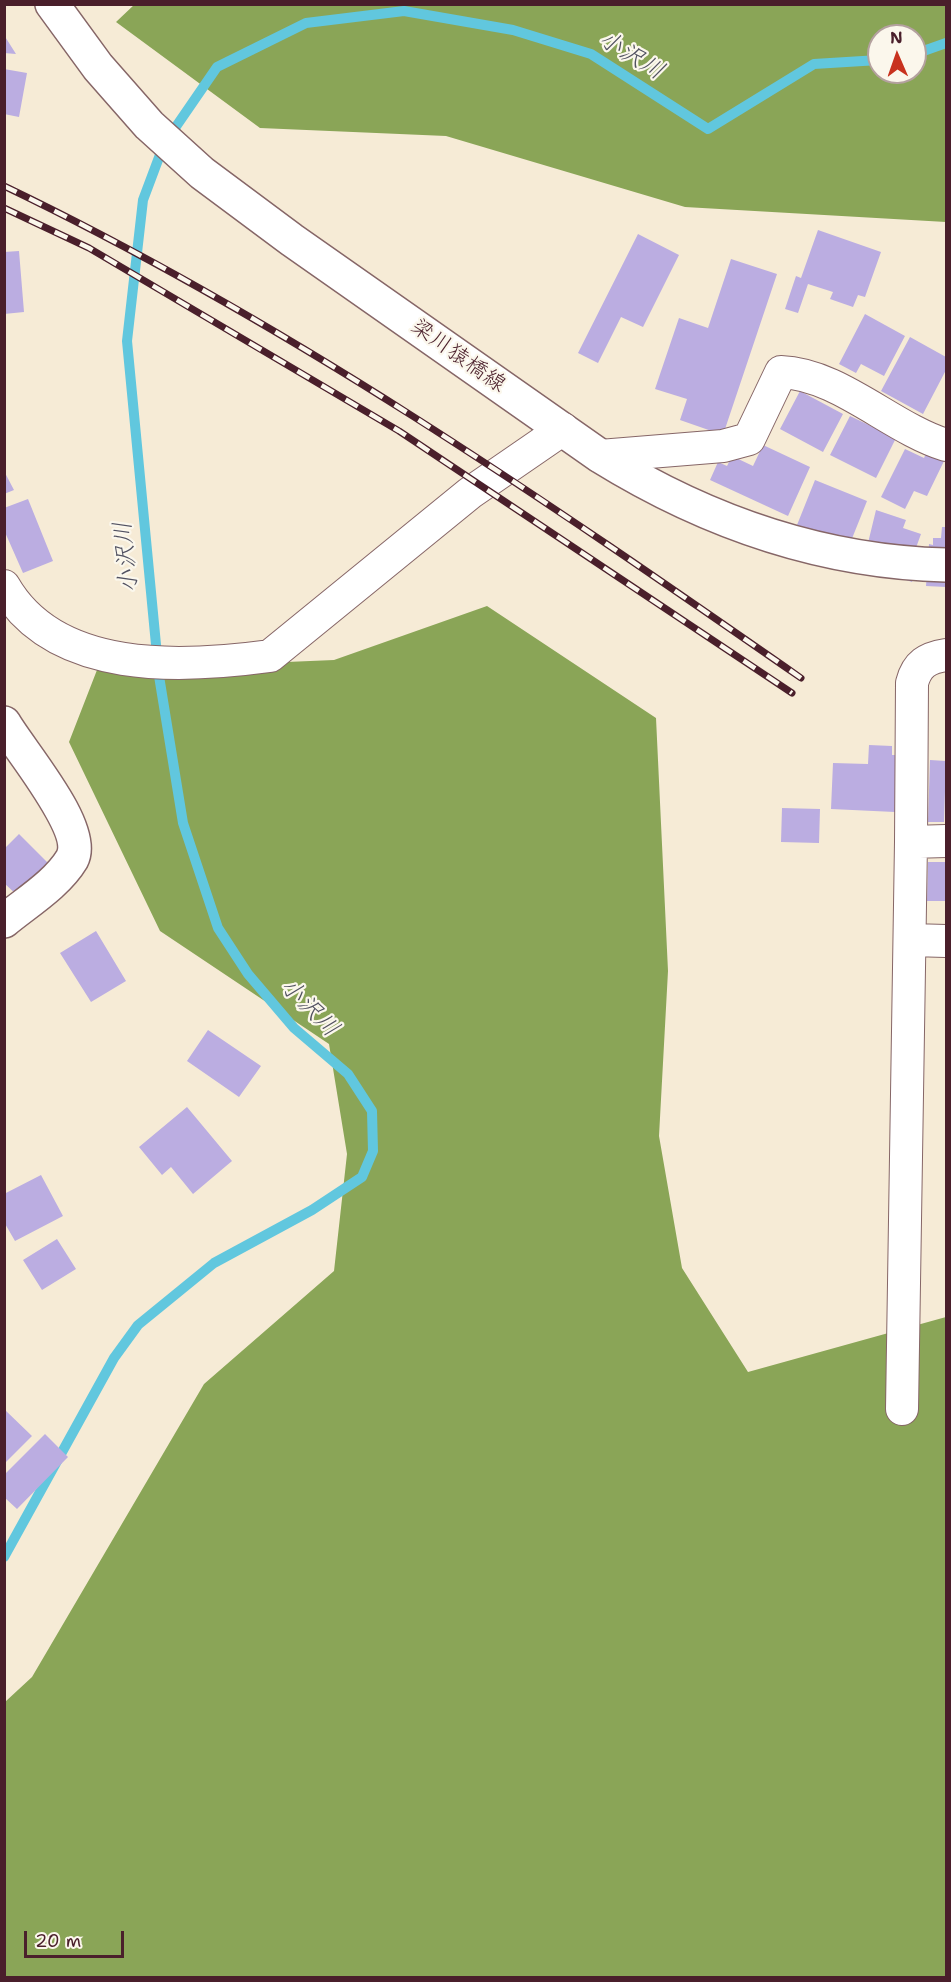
<!DOCTYPE html>
<meta charset="utf-8">
<style>
body{margin:0}
#map{position:relative;width:951px;height:1982px;overflow:hidden;background:#f6ebd6;font-family:"Shantell Sans",sans-serif}
canvas{display:block}
.frame{position:absolute;inset:0;border:6px solid #4a1f2b;pointer-events:none}
.north{position:absolute;left:867px;top:24px;width:60px;height:60px;box-sizing:border-box;background:#fbf7ec;border:2px solid #b4a19f;border-radius:50%;rotate:358deg;font-size:16px;font-weight:700;line-height:24px;text-align:center;color:#4a1f2b}
.north::after{content:'';display:block;margin:auto;width:21px;height:27px;background:#c8321e;clip-path:polygon(50% 0,100% 100%,50% 72%,0 100%)}
.scale{position:absolute;left:24px;top:1931px;width:100px;height:27px;box-sizing:border-box;border:3px solid #4a1f2b;border-top:0;padding-left:8px;font-size:18px;line-height:21px;white-space:nowrap;color:#4a1f2b;-webkit-text-stroke:4px #fbf7ec;paint-order:stroke}
</style>
<div id="map">
<canvas width="951" height="1982"></canvas>
<div class="frame"></div>
<div class="north">N</div>
<div class="scale">20 m</div>
</div>
<script>
const c = document.querySelector('canvas').getContext('2d');
c.lineJoin = 'round';
function fillPath(path, color) { c.fillStyle = color; c.fill(path, 'evenodd'); }
function strokePath(path, color, width, dash) { c.strokeStyle = color; c.lineWidth = width; c.lineCap = dash ? 'butt' : 'round'; c.setLineDash(dash || []); c.stroke(path); }
function drawText(font, color, halo, rows, align = 'center') {
  c.font = font + ' "Shantell Sans","Klee One",sans-serif'; c.lineWidth = 4.5; c.setLineDash([]); c.textBaseline = 'middle'; c.strokeStyle = halo; c.fillStyle = color; for (const [text, x, y, turn = 0] of rows) {
    c.save(); c.translate(x, y); c.rotate((+turn || 0) * Math.PI / 180); c.textAlign = isNaN(turn) ? turn : align; if (halo) c.strokeText(text, 0, 0); c.fillText(text, 0, 0); c.restore();
  }
}
const forest = new Path2D(`
 M 135,4 L 946,5 L 946,222 L 685,207 L 446,136 L 260,128 L 116,22 ZM 879,36 L 915,36 L 915,72 L 879,72 Z
 M 487,606 L 656,718 L 668,971 L 659,1136 L 682,1268 L 748,1372 L 946,1317 L 946,1977 L 5,1978 L 5,1702 L 32,1677 L 204,1384 L 334,1271 L 347,1154 L 329,1044 L 160,931 L 69,742 L 97,670 L 334,660 Z`);
const stream = new Path2D(`
 M 915,54 L 946,43
 M 4,1557 L 114,1358 L 138,1325 L 214,1263 L 312,1210 L 362,1177 L 373,1151 L 372,1111 L 348,1074 L 294,1028 L 248,974 L 218,928 L 183,823 L 159,676 L 127,341 L 143,200 L 164,144 L 217,67 L 306,23 L 404,11 L 513,30 L 591,54 L 708,129 L 814,64 L 879,60`);
const building = new Path2D(`
 M 4,35 L 16,54 L 4,53 Z
 M 4,69 L 27,73 L 19,117 L 4,114 Z
 M 818,230 L 881,252 L 865,297 L 858,295 L 853,307 L 830,299 L 833,292 L 808,284 L 798,313 L 785,309 L 796,276 L 801,278 Z
 M 638,234 L 679,255 L 643,327 L 621,317 L 598,363 L 578,353 Z
 M 19,251 L 24,312 L 4,314 L 4,252 Z
 M 731,259 L 777,274 L 723,435 L 680,420 L 687,399 L 655,389 L 679,318 L 708,328 Z
 M 865,314 L 905,336 L 884,376 L 861,364 L 856,373 L 839,364 Z
 M 910,337 L 946,357 L 946,370 L 923,414 L 881,391 Z
 M 800,391 L 843,414 L 823,452 L 780,429 Z
 M 850,416 L 896,438 L 876,478 L 830,455 Z
 M 763,445 L 810,467 L 788,516 L 710,480 L 718,462 L 727,466 L 732,456 L 753,466 Z
 M 929,447 L 944,461 L 927,496 L 914,491 L 905,509 L 881,497 L 905,449 L 924,458 Z
 M 4,471 L 14,490 L 4,494 Z
 M 815,480 L 867,501 L 849,546 L 797,525 Z
 M 28,499 L 53,561 L 23,573 L 4,530 L 4,508 Z
 M 876,510 L 906,520 L 903,528 L 921,534 L 913,556 L 920,559 L 912,582 L 886,573 L 868,543 Z
 M 942,527 L 946,527 L 946,587 L 926,586 L 929,544 L 933,545 L 933,538 L 941,538 Z
 M 869,745 L 892,746 L 892,755 L 898,755 L 895,812 L 831,809 L 833,763 L 868,764 Z
 M 930,760 L 946,761 L 944,822 L 928,822 Z
 M 782,808 L 820,809 L 819,843 L 781,842 Z
 M 19,834 L 49,864 L 18,896 L 4,883 L 4,849 Z
 M 928,862 L 946,862 L 946,901 L 927,901 Z
 M 96,931 L 126,981 L 91,1002 L 60,953 Z
 M 208,1030 L 261,1066 L 239,1097 L 187,1061 Z
 M 187,1107 L 232,1161 L 193,1194 L 171,1167 L 162,1175 L 139,1147 Z
 M 41,1175 L 63,1216 L 15,1241 L 4,1222 L 4,1194 Z
 M 57,1239 L 76,1269 L 42,1290 L 23,1260 Z
 M 4,1409 L 32,1436 L 4,1464 Z
 M 45,1434 L 68,1457 L 17,1509 L 4,1497 L 4,1475 Z`);
const street = new Path2D(`
 M 600,456 L 723,446 L 749,439 L 781,372 C 839,374 891,428 946,445
 M 4,586 C 55,675 182,668 270,656 L 470,493 L 563,429
 M 911,842 L 912,683 C 917,664 927,658 946,655
 M 911,940 L 946,941
 M 902,1409 L 911,842 L 946,841`);
const secondary = new Path2D(`
 M 52,4 L 98,67 L 149,125 L 202,173 L 292,240 L 600,456 C 705,521 822,562 946,565
 M 4,723 C 20,751 88,829 72,859 C 57,884 27,902 4,921`);
const rail = new Path2D(`
 M 4,186 C 286,321 545,500 801,678
 M 4,208 L 89,248 L 399,431 L 792,693`);
const streetNames = [
 ["梁川猿橋線",458,356,35]
];
const waterNames = [
 ["小沢川",631,56,31],
 ["小沢川",127,557,-96],
 ["小沢川",309,1008,45]
];
fillPath(forest, '#8aa557');
strokePath(stream, '#61c7de', 10);
fillPath(building, '#bbade1');
strokePath(street, '#866667', 34);
strokePath(secondary, '#866667', 36);
strokePath(street, '#fff', 32);
strokePath(secondary, '#fff', 33);
strokePath(rail, '#4a1f2b', 7);
strokePath(rail, '#fbf7ec', 4.5, [14]);
drawText('22px', '#4a1f2b', '#fbf7ec', streetNames);
drawText('italic 24px', '#515161', '#fbf7ec', waterNames);
</script>
